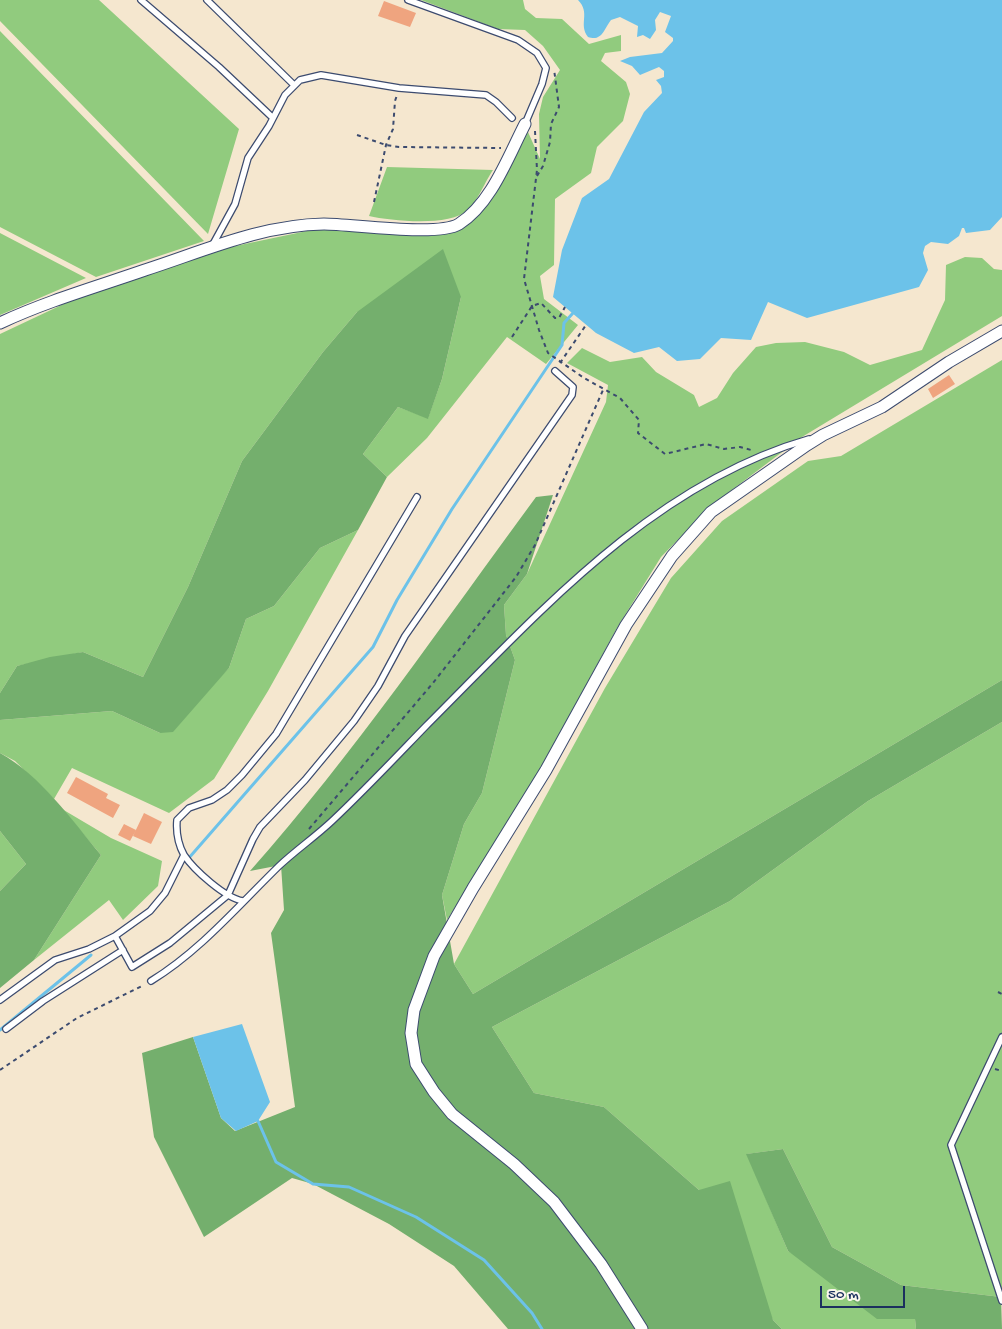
<!DOCTYPE html>
<style>
body{margin:0}
#map{position:relative;width:1002px;height:1329px;overflow:hidden;background:#f5e7cf;font-family:"Gochi Hand",sans-serif}
canvas{display:block}
.scale{position:absolute;left:820px;top:1286px;width:85px;height:22px;box-sizing:border-box;border:2px solid #1b2f5e;border-top:0;padding-left:6px;font-size:15px;line-height:18px;white-space:nowrap;color:#1b2f5e;-webkit-text-stroke:4px #fbf7ec;paint-order:stroke}
</style>
<div id="map">
<canvas width="1002" height="1329"></canvas>
<div class="scale">50 m</div>
</div>
<script>
const c = document.querySelector('canvas').getContext('2d');
c.lineJoin = 'round';
function fillPath(path, color) { c.fillStyle = color; c.fill(path, 'evenodd'); }
function strokePath(path, color, width, dash) { c.strokeStyle = color; c.lineWidth = width; c.lineCap = dash ? 'butt' : 'round'; c.setLineDash(dash || []); c.stroke(path); }
const green = new Path2D(`
 M 0,0 L 99,0 L 239,129 L 208,234 L 0,21 Z
 M 421,0 L 523,0 L 525,9 L 536,18 L 562,19 L 589,44 L 621,35 L 621,51 L 605,53 L 601,61 L 626,82 L 630,94 L 623,121 L 597,147 L 591,173 L 555,199 L 554,265 L 540,276 L 544,299 L 578,325 L 546,364 L 507,337 L 427,438 L 387,477 L 363,454 L 398,407 L 428,418 L 442,379 L 461,297 L 357,312 L 323,352 L 242,461 L 188,587 L 143,677 L 83,652 L 17,666 L 0,693 L 0,334 L 70,301 L 216,250 L 326,227 L 444,231 L 489,198 L 528,132 L 540,159 L 539,114 L 543,97 L 560,70 L 543,46 L 525,30 L 498,29 Z
 M 0,31 L 204,241 L 96,277 L 0,227 Z
 M 387,167 L 493,170 C 486,180 477,202 468,210 C 450,227 392,221 369,216 Z
 M 0,233 L 86,278 L 0,315 Z
 M 965,257 L 982,258 L 994,269 L 1002,270 L 1002,316 L 802,437 L 712,505 L 661,557 L 617,628 L 539,772 L 447,920 L 442,895 L 464,824 L 482,793 L 515,660 L 506,635 L 504,605 L 527,574 L 606,402 L 608,385 L 567,363 L 582,348 L 610,362 L 642,357 L 656,372 L 694,395 L 699,407 L 717,398 L 733,373 L 756,347 L 776,343 L 805,342 L 844,352 L 870,365 L 922,350 L 945,300 L 946,265 Z
 M 1002,360 L 1002,680 L 473,994 L 454,964 L 605,688 L 671,578 L 722,521 L 808,461 L 841,456 Z
 M 358,530 L 268,691 L 214,779 L 169,813 L 72,768 L 54,799 L 15,761 L 0,753 L 0,720 L 112,711 L 160,733 L 229,668 L 246,619 L 274,606 L 320,548 Z
 M 1002,722 L 1002,1301 L 1001,1297 L 901,1285 L 832,1247 L 783,1149 L 747,1154 L 788,1251 L 915,1319 L 916,1329 L 782,1329 L 773,1320 L 699,1190 L 604,1107 L 534,1093 L 492,1027 L 730,901 L 868,801 Z
 M 62,809 L 111,838 L 162,861 L 158,886 L 123,920 L 109,900 L 34,960 L 101,855 Z
 M 0,831 L 26,864 L 0,891 Z`);
const forest = new Path2D(`
 M 443,249 L 461,297 L 442,379 L 428,419 L 398,407 L 363,454 L 387,477 L 358,530 L 320,548 L 274,606 L 246,619 L 229,668 L 173,732 L 160,733 L 112,711 L 0,720 L 0,693 L 17,666 L 50,657 L 83,652 L 143,677 L 188,587 L 242,461 L 323,352 L 357,312 Z
 M 553,495 L 527,574 L 504,605 L 506,635 L 515,660 L 482,793 L 464,824 L 442,895 L 454,964 L 473,994 L 1002,680 L 1002,722 L 868,801 L 730,901 L 492,1027 L 534,1093 L 604,1107 L 699,1190 L 730,1181 L 773,1320 L 782,1329 L 508,1329 L 454,1266 L 389,1224 L 313,1184 L 292,1178 L 204,1237 L 154,1137 L 142,1053 L 193,1037 L 221,1118 L 235,1131 L 295,1107 L 271,933 L 284,910 L 281,865 L 250,871 C 354,754 443,623 536,497 Z
 M 0,753 C 41,776 71,819 101,855 L 34,960 L 0,988 L 0,891 L 26,864 L 0,831 Z
 M 783,1149 L 832,1247 L 901,1285 L 1001,1297 L 1002,1329 L 916,1329 L 915,1319 L 877,1319 L 788,1251 L 746,1154 Z`);
const water = new Path2D(`
 M 578,0 L 1002,0 L 1002,217 L 990,230 L 966,233 L 964,228 L 962,228 L 959,236 L 948,244 L 931,242 L 925,246 L 923,253 L 928,270 L 919,287 L 807,318 L 768,302 L 751,340 L 721,338 L 700,359 L 677,361 L 659,347 L 634,353 L 596,333 L 553,297 L 562,250 L 582,198 L 609,179 L 644,112 L 662,93 L 661,86 L 656,80 L 664,77 L 664,71 L 659,67 L 640,75 L 632,66 L 620,61 L 630,57 L 662,53 L 673,41 L 673,38 L 665,32 L 671,16 L 660,12 L 655,20 L 656,30 L 650,39 L 643,35 L 637,37 L 638,26 L 620,17 L 611,20 C 604,29 602,42 588,37 C 578,24 591,13 578,0 Z
 M 242,1024 L 270,1102 L 258,1121 L 236,1131 L 221,1118 L 193,1037 Z`);
const stream = new Path2D(`
 M 188,859 L 373,647 L 397,600 L 452,509 L 562,345 L 564,323 L 573,313
 M 0,1030 L 91,955
 M 258,1121 L 276,1162 L 313,1184 L 349,1187 L 416,1217 L 484,1260 L 532,1313 L 542,1329`);
const building = new Path2D(`
 M 384,1 L 416,13 L 410,27 L 378,16 Z
 M 949,375 L 955,384 L 933,398 L 928,389 Z
 M 76,777 L 108,794 L 106,798 L 120,805 L 113,818 L 67,793 Z
 M 144,813 L 162,822 L 151,844 L 133,836 Z
 M 124,824 L 136,830 L 130,841 L 118,835 Z`);
const path = new Path2D(`
 M 535,131 L 537,170 L 524,279 L 539,330 L 548,353 L 584,378 L 620,398 L 639,420 L 638,433 L 665,454 L 706,444 L 724,449 L 740,447 L 751,450
 M 357,135 L 386,145 L 399,147 L 501,148
 M 537,176 L 543,166 L 550,142 L 551,124 L 559,107 L 554,69
 M 374,202 L 386,145 L 393,129 L 395,101 L 397,95
 M 512,337 L 532,306 L 541,303 L 555,318 L 559,318 L 565,307
 M 560,363 L 586,325
 M 309,829 L 433,683 L 516,577 L 535,545 L 603,390
 M 998,992 L 1002,994
 M 995,1069 L 1002,1071
 M 0,1070 L 77,1018 L 144,985`);
const service = new Path2D(`
 M 141,0 L 219,67 L 273,118
 M 207,0 L 294,85
 M 408,0 L 518,40 L 537,53 L 546,68 L 542,84 L 525,124
 M 212,246 L 235,204 L 248,158 L 269,126 L 285,95 L 300,80 L 321,75 L 399,88 L 486,95 L 496,102 L 512,118
 M 243,901 C 225,898 194,870 184,855 C 178,844 176,832 177,820 L 189,808 L 212,800 L 227,790 L 242,775 L 276,734 L 417,497
 M 115,936 L 150,911 L 165,893 L 184,855
 M 151,981 C 200,951 238,906 279,866 C 296,850 315,837 332,821 C 364,791 395,758 426,726 C 538,614 652,484 809,439
 M 0,1000 L 55,960 L 89,949 L 115,936 L 132,967 L 170,943 L 228,895 L 253,839 L 260,827 L 305,780 L 354,721 L 378,686 L 405,636 L 572,395 L 573,387 L 555,371
 M 6,1029 L 43,1001 L 123,950
 M 1002,1037 L 951,1145 L 1002,1301`);
const minor = new Path2D(`
 M 0,323 C 47,301 96,287 145,270 C 204,251 261,225 324,224 C 352,224 438,237 459,224 C 491,204 508,157 525,124
 M 642,1329 L 601,1264 L 554,1202 L 514,1164 L 452,1114 L 434,1092 L 416,1064 L 411,1033 L 414,1010 L 434,956 L 473,888 L 546,770 L 626,625 L 672,556 L 711,512 L 807,445 L 823,435 L 882,407 L 949,362 L 1002,331`);
fillPath(green, '#91cb7e');
fillPath(forest, '#74af6d');
fillPath(water, '#6cc2e9');
strokePath(stream, '#6cc2e9', 3);
fillPath(building, '#efa47f');
strokePath(service, '#3c4b6f', 8);
strokePath(minor, '#3c4b6f', 13);
strokePath(path, '#3c4b6f', 2, [4, 4]);
strokePath(service, '#fff', 5.5);
strokePath(minor, '#fff', 11);
</script>
